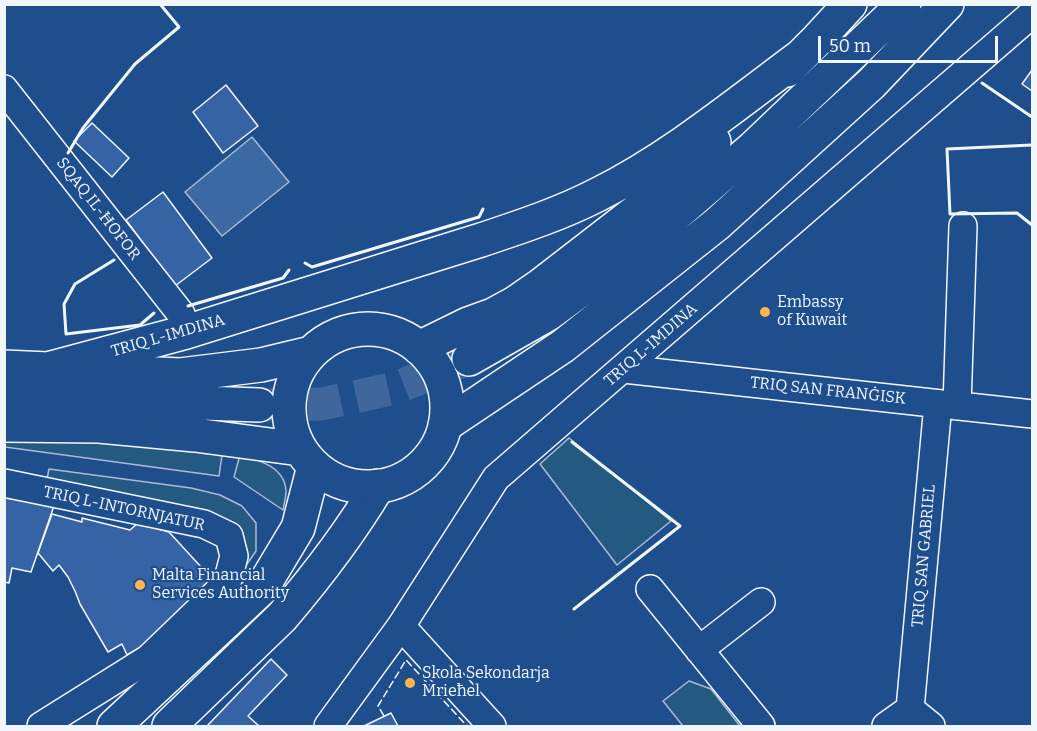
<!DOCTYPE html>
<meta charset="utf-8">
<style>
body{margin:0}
#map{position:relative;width:1037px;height:731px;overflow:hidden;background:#1f4e8c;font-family:Bitter,serif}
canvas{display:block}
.frame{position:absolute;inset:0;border:6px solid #f2f6ff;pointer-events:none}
.scale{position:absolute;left:818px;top:36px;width:180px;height:27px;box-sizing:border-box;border:3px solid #f2f6ff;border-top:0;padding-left:8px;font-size:18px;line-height:21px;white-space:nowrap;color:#f2f6ff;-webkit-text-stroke:4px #1f4e8c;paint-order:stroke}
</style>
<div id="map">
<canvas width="1037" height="731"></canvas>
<div class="frame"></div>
<div class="scale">50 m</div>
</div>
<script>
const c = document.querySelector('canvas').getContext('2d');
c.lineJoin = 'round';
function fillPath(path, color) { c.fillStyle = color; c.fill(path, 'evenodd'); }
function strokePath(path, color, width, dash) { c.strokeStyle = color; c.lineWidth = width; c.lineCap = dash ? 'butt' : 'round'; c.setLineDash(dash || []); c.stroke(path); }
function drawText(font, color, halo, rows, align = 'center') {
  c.font = font + ' Bitter,serif'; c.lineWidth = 4.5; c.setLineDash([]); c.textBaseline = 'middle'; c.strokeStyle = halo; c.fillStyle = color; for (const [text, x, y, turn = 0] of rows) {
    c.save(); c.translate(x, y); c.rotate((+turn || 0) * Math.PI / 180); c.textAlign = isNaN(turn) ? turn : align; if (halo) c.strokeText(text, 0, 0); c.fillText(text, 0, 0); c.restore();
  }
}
const green = new Path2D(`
 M 5,436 L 223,448 L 219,476 L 5,447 Z
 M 569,438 L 671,521 L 617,565 L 540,464 Z
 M 240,455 C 259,460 285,467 286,491 C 286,497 284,504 283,510 L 234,477 Z
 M 49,469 L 191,488 L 220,495 L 242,506 L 256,523 L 256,551 L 236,580 L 237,532 L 47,479 Z
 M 689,681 L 711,689 L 740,726 L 683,726 L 663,701 Z`);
const water = new Path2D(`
 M 252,137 L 289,182 L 222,236 L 185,192 Z`);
const building = new Path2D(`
 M 1032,70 L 1032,91 L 1022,84 Z
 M 226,85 L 258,126 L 223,153 L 193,112 Z
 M 92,123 L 129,158 L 112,177 L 74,141 Z
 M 163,192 L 212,258 L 175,286 L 126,220 Z
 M 4,498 L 55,503 L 31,572 L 12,568 L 9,583 L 4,582 Z
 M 52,514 L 82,522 L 82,518 L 130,530 L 138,523 L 169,532 L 213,580 L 155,639 L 127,655 L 122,644 L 108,652 L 80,604 L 75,591 L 68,577 L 59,565 L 53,571 L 38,553 Z
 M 271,659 L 287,675 L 248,716 L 259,726 L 207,726 Z
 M 391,713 L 398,726 L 364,726 Z`);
const highwayTunnel = new Path2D(`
 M 259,405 L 322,404 L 395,388 L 469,359`);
const minor = new Path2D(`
 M 4,89 L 181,314 L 186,332
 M 624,369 L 1032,414
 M 957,406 L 963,226
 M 4,483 L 204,524 L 229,536 L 234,556 L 227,583 L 148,659 L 41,726
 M 650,589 L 761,726
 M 401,626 L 492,726
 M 699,650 L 761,602
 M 910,709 L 938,404
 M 910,709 L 931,726
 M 328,726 L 401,626 L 496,478 L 1032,14
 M 886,726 L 910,709`);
const major = new Path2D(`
 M 114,726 L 229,619 L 262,588 L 298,528 L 314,466
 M 169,726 L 282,617 C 317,576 350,533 378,486`);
const highway = new Path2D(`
 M 787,70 L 817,40 L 850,4
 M289 408a79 79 0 1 1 158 0a79 79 0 1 1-158 0Z
 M 419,348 L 468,324 L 493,315 L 515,303 L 541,285 L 638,210 L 698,158 L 714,142
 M 469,359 L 548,314 L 609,269 L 660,228 L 753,148 L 904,4
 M 4,367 L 180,375 L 261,365 L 311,353
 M 48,369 L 186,332 L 481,240 C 520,227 560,214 597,195 C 671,158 735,105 801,56
 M 4,396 L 259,405
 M 4,425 L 99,426 L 195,435 L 300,449
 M 445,425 L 563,346 L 717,224 L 871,84 L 947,4`);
const fence = new Path2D(`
 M 384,716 L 378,706 L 406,660 L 467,726`);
const wall = new Path2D(`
 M 982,83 L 1032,117
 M 1032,145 L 947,149 L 950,214 L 1017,213 L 1032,225
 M 68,153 L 83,128 L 135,64 L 179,27 L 160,4
 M 114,260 L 75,284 L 64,304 L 66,334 L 140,325 L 154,313
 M 305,263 L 312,267 L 479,217 L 483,209
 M 188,306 L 283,278 L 289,270
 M 572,442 L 680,526 L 574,609`);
const markers = [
 [765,312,6,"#ffb74d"],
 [140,585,6,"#ffb74d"],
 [410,683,6,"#ffb74d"]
];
const streetNames = [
 ["SQAQ IL-ĦOFOR",98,209,52],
 ["TRIQ L-IMDINA",168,336,-16],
 ["TRIQ L-IMDINA",651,345,-41],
 ["TRIQ SAN FRANĠISK",828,391,6],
 ["TRIQ L-INTORNJATUR",124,509,12],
 ["TRIQ SAN GABRIEL",924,556,-85]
];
const poiNames = [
 ["Embassy",777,303],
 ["of Kuwait",777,321],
 ["Malta Financial",152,576],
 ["Services Authority",152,594],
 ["Skola Sekondarja",422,674],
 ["Mrieħel",422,692]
];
fillPath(green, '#245a82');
strokePath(green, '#a8bbd7', 1.5);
fillPath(water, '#3b69a3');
strokePath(water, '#a8bbd7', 1.5);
fillPath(building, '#3563a3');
strokePath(building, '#f2f6ff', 1.5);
strokePath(highwayTunnel, '#3f679d', 33, [33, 16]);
strokePath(minor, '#f2f6ff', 30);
strokePath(major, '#f2f6ff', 36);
strokePath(highway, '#f2f6ff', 36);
strokePath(minor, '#1f4e8c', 27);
strokePath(major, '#1f4e8c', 33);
strokePath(highway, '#1f4e8c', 33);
strokePath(fence, '#f2f6ff', 1.5, [8, 3]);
strokePath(wall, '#f2f6ff', 3);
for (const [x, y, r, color] of markers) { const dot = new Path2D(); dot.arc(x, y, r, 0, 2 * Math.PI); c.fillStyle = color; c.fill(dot); strokePath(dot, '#1f4e8c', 2); }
drawText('16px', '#f2f6ff', '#1f4e8c', streetNames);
drawText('16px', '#f2f6ff', '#1f4e8c', poiNames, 'left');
</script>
